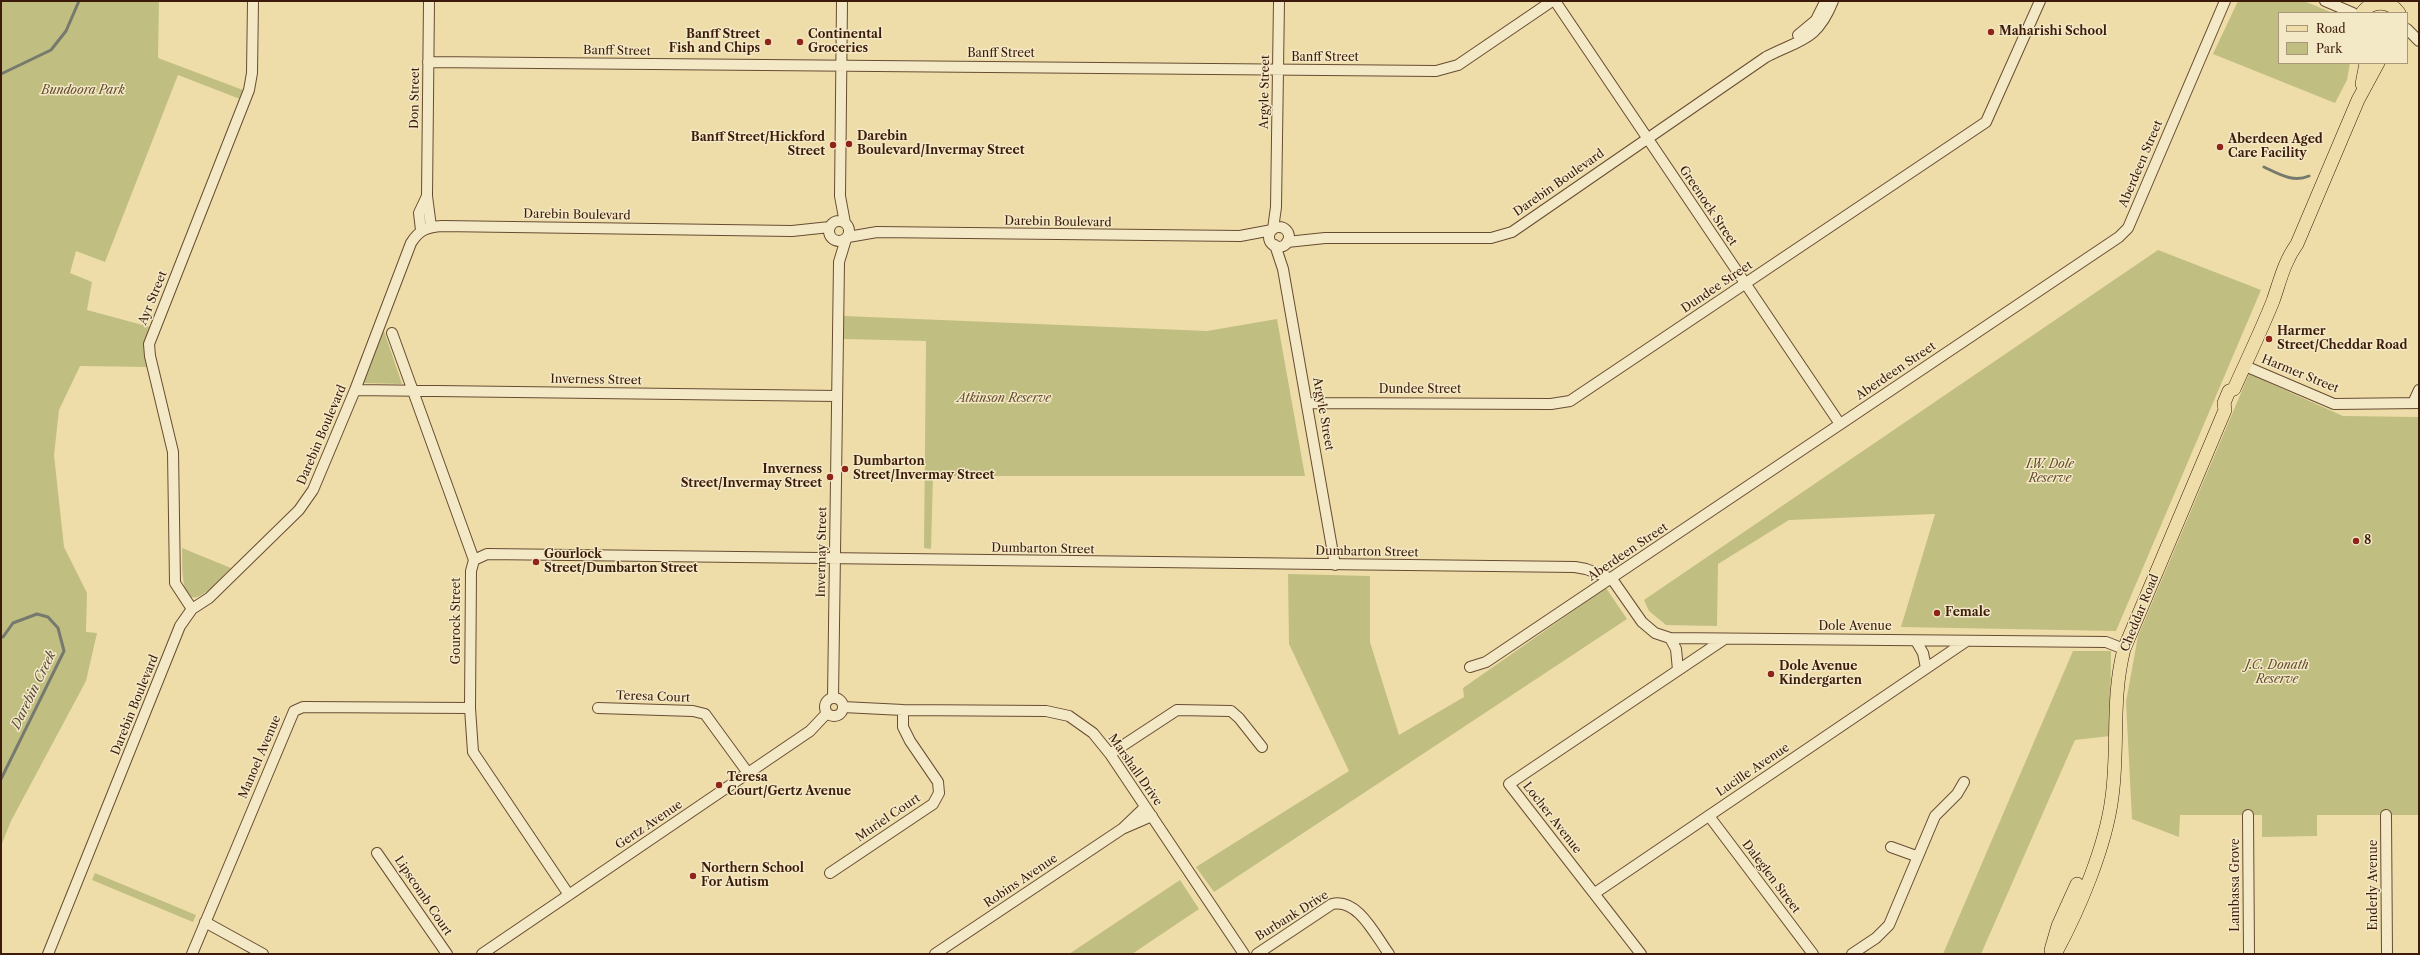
<!DOCTYPE html>
<style>
body{margin:0}
#map{position:relative;width:2420px;height:955px;overflow:hidden;background:#eedda9;font-family:"Libre Caslon Text",serif}
canvas{display:block}
.frame{position:absolute;inset:0;border:2px solid #3c1b0a;pointer-events:none}
.legend{position:absolute;left:2278px;top:12px;width:130px;height:52px;box-sizing:border-box;background:#f4e9c7;border:1px solid #aa977b;margin:0;padding:5px 7px;list-style:none;font-size:12px;color:#3c1b0a}
.legend li{display:flex;align-items:center;gap:8px;height:20px}
.legend b{width:20px;border:1px solid #aa977b}
</style>
<div id="map">
<canvas width="2420" height="955"></canvas>
<div class="frame"></div>
<ul class="legend">
<li><b style="height:5px;background:#eedda9"></b>Road</li>
<li><b style="height:11px;background:#c1be82"></b>Park</li>
</ul>
</div>
<script>
const c = document.querySelector('canvas').getContext('2d');
c.lineJoin = 'round';
function fillPath(path, color) { c.fillStyle = color; c.fill(path, 'evenodd'); }
function strokePath(path, color, width, dash) { c.strokeStyle = color; c.lineWidth = width; c.lineCap = dash ? 'butt' : 'round'; c.setLineDash(dash || []); c.stroke(path); }
function drawText(font, color, halo, rows, align = 'center') {
  c.font = font + ' "Libre Caslon Text",serif'; c.lineWidth = 3; c.setLineDash([]); c.textBaseline = 'middle'; c.strokeStyle = halo; c.fillStyle = color; for (const [text, x, y, turn = 0] of rows) {
    c.save(); c.translate(x, y); c.rotate((+turn || 0) * Math.PI / 180); c.textAlign = isNaN(turn) ? turn : align; if (halo) c.strokeText(text, 0, 0); c.fillText(text, 0, 0); c.restore();
  }
}
const green = new Path2D(`
 M 1,1 L 159,1 L 158,58 L 243,90 L 240,99 L 178,75 L 105,262 L 76,251 L 70,273 L 92,282 L 87,310 L 150,327 L 146,348 L 149,367 L 80,366 L 59,410 L 54,455 L 64,547 L 87,593 L 86,632 L 97,633 L 86,681 L 11,821 L 1,846 Z
 M 2238,1 L 2304,1 L 2333,13 L 2279,13 L 2279,63 L 2350,63 L 2347,80 L 2335,103 L 2213,54 Z
 M 2158,250 L 2261,290 L 2116,631 L 1901,627 L 1935,514 L 1789,520 L 1718,564 L 1717,626 L 1666,625 L 1649,611 L 1644,600 Z
 M 844,316 L 1207,331 L 1277,319 L 1305,476 L 933,476 L 931,549 L 924,548 L 926,341 L 844,339 Z
 M 383,328 L 402,384 L 362,383 Z
 M 2249,374 L 2343,416 L 2419,417 L 2419,815 L 2317,815 L 2317,836 L 2262,837 L 2262,815 L 2180,815 L 2179,837 L 2132,819 L 2126,702 L 2138,636 Z
 M 182,548 L 231,568 C 222,576 213,588 203,594 C 178,611 183,559 182,548 Z
 M 1288,574 L 1370,576 L 1370,642 L 1399,735 L 1464,697 L 1463,688 L 1606,588 L 1627,619 L 1214,892 L 1196,867 L 1349,771 L 1289,644 Z
 M 2073,651 L 2111,651 L 2110,736 L 2075,740 L 1981,954 L 1943,954 Z
 M 95,873 L 196,915 L 193,922 L 92,880 Z
 M 1180,880 L 1199,909 L 1132,954 L 1069,954 Z`);
const stream = new Path2D(`
 M 1,74 L 51,50 L 66,31 L 79,1
 M 2264,167 C 2279,174 2293,183 2309,176
 M 1,637 L 3,637 L 13,623 L 37,614 L 48,617 L 58,628 L 64,651 L 1,779`);
const minor = new Path2D(`
 M 429,1 L 427,196 L 431,227
 M 842,1 L 840,196 L 845,223
 M 1555,1 L 1840,424
 M 2325,1 L 2353,13
 M 2407,29 L 2419,41
 M 1798,35 L 1816,20 L 1825,2
 M 428,62 L 1436,71 L 1458,65 L 1552,1
 M829 231a10 10 0 1 1 20 0a10 10 0 1 1-20 0Z
 M1269 237a10 10 0 1 1 20 0a10 10 0 1 1-20 0Z
 M 1273,229 L 1276,207 L 1279,1
 M 421,230 L 419,213 L 427,196
 M 848,237 L 877,232 L 1240,236 L 1272,230
 M 1287,242 L 1325,238 L 1491,238 L 1512,232 L 1766,57 C 1801,39 1817,41 1833,1
 M 1275,245 L 1283,269 L 1335,565
 M 392,333 L 474,560 L 471,571 L 470,708 L 473,752 L 569,895
 M 2245,366 L 2334,404 L 2419,403
 M 355,390 L 837,396
 M 1308,403 L 1551,404 L 1570,401 L 1986,122 L 2040,1
 M 2413,403 L 2419,390
 M 474,560 L 487,554 L 1575,567 L 1586,569 L 1612,579 L 1642,622 L 1655,633 L 1670,638 L 2106,642 L 2124,649
 M 192,609 L 175,583 L 173,452 L 150,356 L 149,344 L 249,90 L 252,73 L 253,1
 M 1670,638 L 1676,649 L 1678,670
 M 1916,641 L 1923,653 L 1926,668
 M 1470,667 L 1486,662 L 2119,237 L 2128,228 L 2225,1
 M825 707a9 9 0 1 1 18 0a9 9 0 1 1-18 0Z
 M 833,698 L 839,262 L 846,239
 M 843,707 L 903,710 L 1046,711 L 1069,716 L 1093,733 L 1110,754 L 1244,954
 M 598,708 L 693,711 L 705,714 L 748,773
 M 1110,754 L 1177,710 L 1231,711 L 1239,718 L 1262,747
 M 2248,815 L 2249,954
 M 2386,815 L 2387,954
 M 1709,816 L 1813,954
 M 1123,828 L 1145,807
 M 1891,847 L 1916,856
 M 377,853 L 447,954
 M 830,873 L 933,804 L 939,793 L 938,782 L 910,741 L 903,727 L 903,710
 M 1595,893 L 1965,642
 M 205,922 L 263,954
 M 48,954 L 180,626 L 192,609 L 209,598 L 299,510 L 313,490 L 355,390 L 411,243 C 419,230 427,227 442,226 L 792,231 L 830,227
 M 192,954 L 294,711 L 303,707 L 470,708
 M 482,954 L 810,731 L 827,713
 M 935,954 L 1122,829 L 1152,816
 M 1257,954 L 1332,904 C 1358,898 1375,935 1389,954
 M 1641,954 L 1509,784 L 1723,640
 M 1852,954 L 1876,938 L 1889,925 L 1935,816 L 1957,794 L 1964,782`);
const major = new Path2D(`
 M 2362,13 C 2371,0 2390,0 2399,13
 M 2362,84 L 2366,63
 M 2051,950 L 2058,926 L 2077,884
 M 2055,954 C 2079,910 2106,846 2112,797 C 2119,746 2111,700 2124,649 L 2225,410 L 2224,403 L 2229,391 L 2234,389 C 2247,360 2261,331 2273,301 C 2280,281 2284,262 2297,244 L 2358,100 L 2378,63`);
const markers = [
 [1991,32,4,"#8f2418"],
 [768,42,4,"#8f2418"],
 [800,42,4,"#8f2418"],
 [849,144,4,"#8f2418"],
 [833,145,4,"#8f2418"],
 [2220,147,4,"#8f2418"],
 [2269,339,4,"#8f2418"],
 [845,469,4,"#8f2418"],
 [830,477,4,"#8f2418"],
 [2356,541,4,"#8f2418"],
 [536,562,4,"#8f2418"],
 [1937,613,4,"#8f2418"],
 [1771,674,4,"#8f2418"],
 [719,785,4,"#8f2418"],
 [693,876,4,"#8f2418"]
];
const poiNames = [
 ["Maharishi School",1999,32],
 ["Banff Street",760,35,"right"],
 ["Fish and Chips",760,49,"right"],
 ["Continental",808,35],
 ["Groceries",808,49],
 ["Darebin",857,137],
 ["Boulevard/Invermay Street",857,151],
 ["Banff Street/Hickford",825,138,"right"],
 ["Street",825,152,"right"],
 ["Aberdeen Aged",2228,140],
 ["Care Facility",2228,154],
 ["Harmer",2277,332],
 ["Street/Cheddar Road",2277,346],
 ["Dumbarton",853,462],
 ["Street/Invermay Street",853,476],
 ["Inverness",822,470,"right"],
 ["Street/Invermay Street",822,484,"right"],
 ["8",2364,541],
 ["Gourlock",544,555],
 ["Street/Dumbarton Street",544,569],
 ["Female",1945,613],
 ["Dole Avenue",1779,667],
 ["Kindergarten",1779,681],
 ["Teresa",727,778],
 ["Court/Gertz Avenue",727,792],
 ["Northern School",701,869],
 ["For Autism",701,883]
];
const streetNames = [
 ["Banff Street",617,51,1],
 ["Banff Street",1001,54],
 ["Banff Street",1325,58],
 ["Argyle Street",1265,92,-89],
 ["Don Street",415,98,-89],
 ["Aberdeen Street",2141,164,-67],
 ["Darebin Boulevard",1559,183,-35],
 ["Greenock Street",1708,206,56],
 ["Darebin Boulevard",577,215,1],
 ["Darebin Boulevard",1058,222,1],
 ["Dundee Street",1717,287,-34],
 ["Ayr Street",153,298,-68],
 ["Aberdeen Street",1896,371,-34],
 ["Harmer Street",2300,374,22],
 ["Inverness Street",596,380,1],
 ["Dundee Street",1420,390],
 ["Argyle Street",1323,414,80],
 ["Darebin Boulevard",322,435,-67],
 ["Dumbarton Street",1043,549,1],
 ["Invermay Street",822,552,-89],
 ["Dumbarton Street",1367,552,1],
 ["Aberdeen Street",1628,552,-34],
 ["Cheddar Road",2140,613,-68],
 ["Gourock Street",457,621,-90],
 ["Dole Avenue",1855,627],
 ["Teresa Court",653,697,2],
 ["Darebin Boulevard",135,705,-68],
 ["Manoel Avenue",260,757,-67],
 ["Marshall Drive",1135,770,55],
 ["Lucille Avenue",1753,770,-34],
 ["Muriel Court",888,818,-34],
 ["Locher Avenue",1552,818,52],
 ["Gertz Avenue",649,825,-34],
 ["Daleglen Street",1771,877,53],
 ["Robins Avenue",1021,881,-34],
 ["Lambassa Grove",2236,885,-90],
 ["Enderly Avenue",2374,885,-90],
 ["Lipscomb Court",423,896,56],
 ["Burbank Drive",1292,916,-32]
];
const parkNames = [
 ["Bundoora Park",83,91],
 ["Atkinson Reserve",1004,399],
 ["I.W. Dole",2050,465],
 ["Reserve",2050,479],
 ["J.C. Donath",2277,666],
 ["Reserve",2277,680]
];
const waterNames = [
 ["Darebin Creek",34,690,-64]
];
fillPath(green, '#c1be82');
strokePath(stream, '#767a6e', 3);
strokePath(minor, '#684c32', 12);
strokePath(major, '#3c1b0a', 14);
strokePath(minor, '#f4e9c7', 10);
strokePath(major, '#eedda9', 13);
for (const [x, y, r, color] of markers) { const dot = new Path2D(); dot.arc(x, y, r, 0, 2 * Math.PI); c.fillStyle = color; c.fill(dot); strokePath(dot, '#f4e9c7', 1.5); }
drawText('bold 12px', '#3c1b0a', '#f4e9c7', poiNames, 'left');
drawText('12px', '#3c1b0a', '#f4e9c7', streetNames);
drawText('italic 12px', '#644c2e', '#f4e9c7', parkNames);
drawText('italic 13px', '#594b3c', '#f4e9c7', waterNames);
</script>
